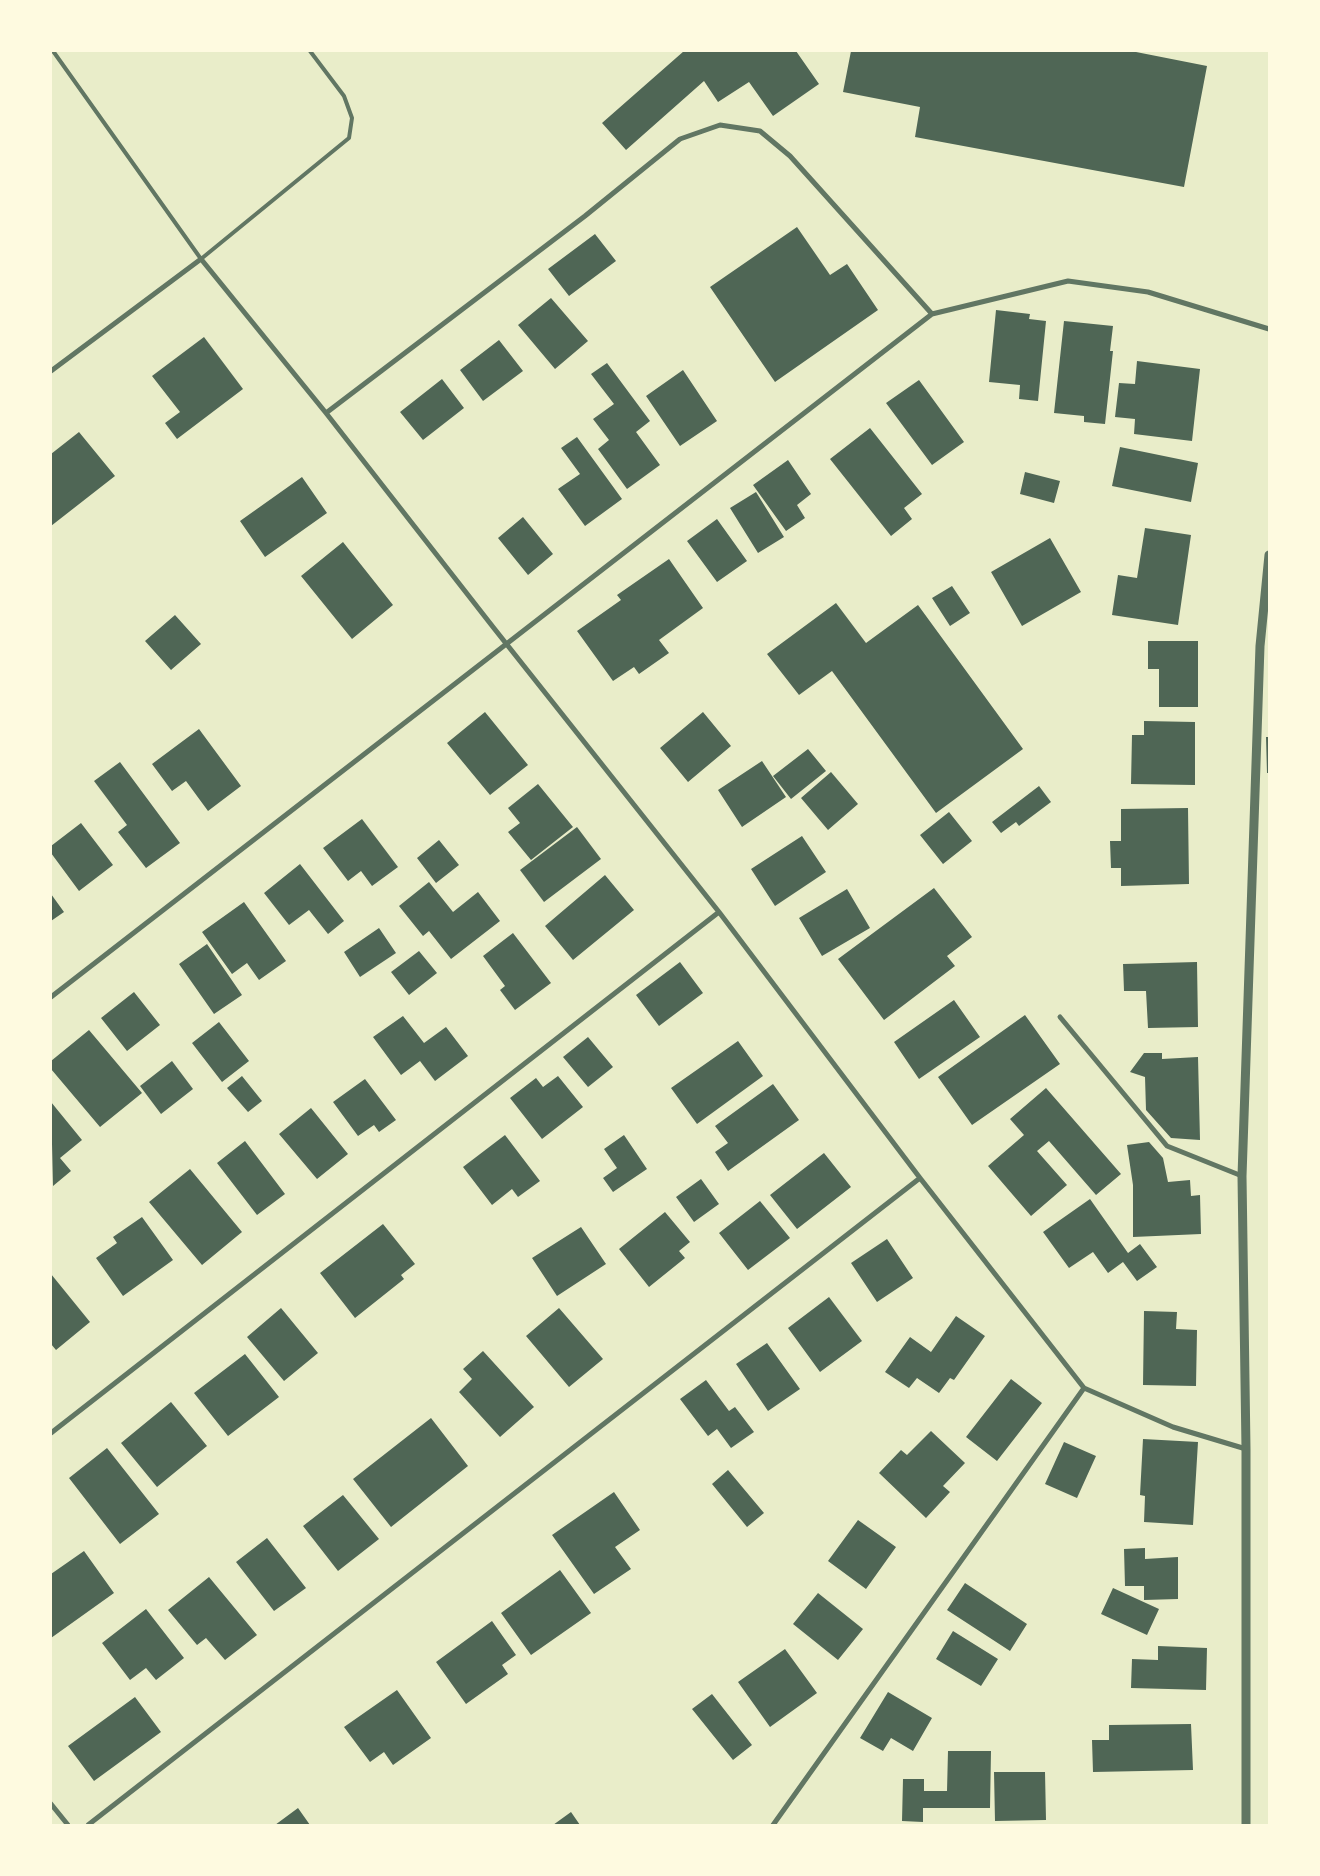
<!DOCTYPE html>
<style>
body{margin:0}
#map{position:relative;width:1320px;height:1876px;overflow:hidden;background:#e9edc9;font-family:"DM Sans",sans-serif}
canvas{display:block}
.frame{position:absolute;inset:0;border:52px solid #fefae0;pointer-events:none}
</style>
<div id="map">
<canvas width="1320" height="1876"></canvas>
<div class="frame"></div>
</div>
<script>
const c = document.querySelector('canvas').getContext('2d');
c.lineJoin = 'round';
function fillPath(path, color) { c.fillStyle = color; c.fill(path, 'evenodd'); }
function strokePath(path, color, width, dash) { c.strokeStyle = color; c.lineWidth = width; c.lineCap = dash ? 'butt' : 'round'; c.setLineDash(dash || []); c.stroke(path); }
const building = new Path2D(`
 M 684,51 L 796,51 L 819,84 L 773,116 L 749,82 L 718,102 L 704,81 L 626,150 L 602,123 Z
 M 851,51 L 1131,51 L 1207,66 L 1184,187 L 915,137 L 920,107 L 843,92 Z
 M 797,227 L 830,275 L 847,264 L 878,310 L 775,382 L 710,287 Z
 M 595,234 L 616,261 L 569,296 L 548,269 Z
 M 551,298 L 588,341 L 555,369 L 518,325 Z
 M 996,310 L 1030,314 L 1029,319 L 1046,321 L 1038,401 L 1019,399 L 1020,385 L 989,382 Z
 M 1064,321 L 1113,326 L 1110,351 L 1113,351 L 1105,424 L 1084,422 L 1084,416 L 1054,413 Z
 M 204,337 L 243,389 L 177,439 L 165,423 L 180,412 L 152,376 Z
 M 499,340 L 523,371 L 483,401 L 460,370 Z
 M 1137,361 L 1200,369 L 1192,441 L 1134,434 L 1135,419 L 1115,417 L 1119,383 L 1135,384 Z
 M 607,363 L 650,421 L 636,432 L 660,465 L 627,489 L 598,449 L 609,440 L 593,419 L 614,404 L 591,374 Z
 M 683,370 L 717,421 L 680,446 L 646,396 Z
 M 442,379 L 464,408 L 423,440 L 400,412 Z
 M 919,380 L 964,442 L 932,465 L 886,403 Z
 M 870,428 L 922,494 L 904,508 L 912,519 L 891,536 L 830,459 Z
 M 79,432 L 115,476 L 51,526 L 51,454 Z
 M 577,437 L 622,499 L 585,526 L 558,489 L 580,474 L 561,448 Z
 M 1120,447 L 1198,463 L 1191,502 L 1112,486 Z
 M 788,460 L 811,494 L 797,505 L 805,518 L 786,531 L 753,485 Z
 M 1025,472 L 1060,481 L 1054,503 L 1020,494 Z
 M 302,477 L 327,513 L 265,557 L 240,521 Z
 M 756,492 L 784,537 L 758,553 L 730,508 Z
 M 523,517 L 553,554 L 528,575 L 498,538 Z
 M 717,519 L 747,561 L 717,582 L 687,541 Z
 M 1145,528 L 1191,535 L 1178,625 L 1112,615 L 1118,575 L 1137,578 Z
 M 1050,538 L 1081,592 L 1022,626 L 991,572 Z
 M 343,542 L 393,605 L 352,639 L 301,576 Z
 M 669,559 L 703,608 L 659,640 L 669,653 L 639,674 L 634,667 L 613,681 L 577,631 L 621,600 L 617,595 Z
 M 952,586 L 970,613 L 950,626 L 932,598 Z
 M 836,603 L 866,643 L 918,605 L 1023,749 L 936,813 L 832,671 L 799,695 L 767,654 Z
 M 175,615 L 201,644 L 171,670 L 145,641 Z
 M 1148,641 L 1198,641 L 1198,707 L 1159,707 L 1159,669 L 1148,669 Z
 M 485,712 L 528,765 L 490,795 L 447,743 Z
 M 703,712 L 731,746 L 688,782 L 660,748 Z
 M 1144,721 L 1195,722 L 1195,785 L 1131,784 L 1132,735 L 1144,735 Z
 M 199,729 L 241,786 L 208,811 L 186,781 L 172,791 L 152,764 Z
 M 1266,737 L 1269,737 L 1269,773 L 1267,773 Z
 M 808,749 L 826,771 L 791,799 L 773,776 Z
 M 762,761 L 786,797 L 742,827 L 718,790 Z
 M 120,762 L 180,843 L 146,868 L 118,832 L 127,825 L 94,781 Z
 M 831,772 L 858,804 L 828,830 L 801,798 Z
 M 538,784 L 573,827 L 531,860 L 508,832 L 520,823 L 508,808 Z
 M 1039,786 L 1051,802 L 1019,826 L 1016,822 L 1001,833 L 992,822 Z
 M 1188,808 L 1189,884 L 1121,886 L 1121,868 L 1111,868 L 1110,841 L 1121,841 L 1121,809 Z
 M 949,812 L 972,841 L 943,864 L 920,835 Z
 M 362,819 L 398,867 L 372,886 L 361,871 L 348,881 L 323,848 Z
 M 81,823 L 113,865 L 79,891 L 51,853 L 51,846 Z
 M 577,827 L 601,859 L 544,902 L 520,870 Z
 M 802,836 L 826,872 L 775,906 L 751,869 Z
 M 439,840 L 459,865 L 436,883 L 417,858 Z
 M 300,864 L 344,921 L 328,934 L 309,910 L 289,925 L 264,893 Z
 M 605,875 L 634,910 L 573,960 L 545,926 Z
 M 429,882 L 453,912 L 478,892 L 500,921 L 451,959 L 429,931 L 423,936 L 399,906 Z
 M 934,888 L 972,937 L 947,956 L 955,966 L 884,1020 L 838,959 Z
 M 847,889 L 870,928 L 822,956 L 799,918 Z
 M 51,894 L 64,912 L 51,921 Z
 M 244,902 L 286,961 L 259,980 L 247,963 L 232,974 L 202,932 Z
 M 379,928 L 396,953 L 360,977 L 344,952 Z
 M 513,933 L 551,983 L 515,1010 L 500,990 L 505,986 L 483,956 Z
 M 207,944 L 242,995 L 214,1014 L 179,964 Z
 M 419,951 L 437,973 L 409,995 L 391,972 Z
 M 680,962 L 703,993 L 659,1026 L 636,995 Z
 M 1197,962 L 1198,1027 L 1148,1028 L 1146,991 L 1124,991 L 1123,964 Z
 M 134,992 L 160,1025 L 127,1051 L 101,1018 Z
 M 954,1000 L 980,1037 L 919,1079 L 894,1042 Z
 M 1025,1015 L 1060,1064 L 972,1125 L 938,1077 Z
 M 403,1016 L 424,1043 L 446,1027 L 468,1056 L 435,1081 L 420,1061 L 401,1075 L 373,1037 Z
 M 219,1022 L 249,1061 L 222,1082 L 192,1043 Z
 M 89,1030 L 142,1093 L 100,1127 L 51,1069 L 51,1061 Z
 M 588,1037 L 613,1067 L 588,1087 L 563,1057 Z
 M 738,1041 L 763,1076 L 697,1124 L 671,1088 Z
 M 1144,1053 L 1162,1053 L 1162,1059 L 1198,1057 L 1200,1140 L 1171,1138 L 1146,1110 L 1145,1077 L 1130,1072 Z
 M 172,1061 L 193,1089 L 161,1114 L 140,1086 Z
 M 242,1076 L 262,1101 L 248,1112 L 227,1088 Z
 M 558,1076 L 583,1107 L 542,1139 L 510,1098 L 536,1078 L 543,1087 Z
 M 365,1079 L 396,1120 L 379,1132 L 374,1125 L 358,1136 L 333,1102 Z
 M 773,1084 L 799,1120 L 728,1171 L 715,1152 L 728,1143 L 715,1126 Z
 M 1046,1088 L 1121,1174 L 1096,1195 L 1049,1141 L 1037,1151 L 1067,1185 L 1031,1216 L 988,1166 L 1024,1135 L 1010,1119 Z
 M 51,1102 L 82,1140 L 60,1158 L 71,1171 L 53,1186 Z
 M 311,1108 L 348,1154 L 317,1179 L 279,1134 Z
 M 505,1135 L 540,1181 L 518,1197 L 512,1189 L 492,1205 L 463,1167 Z
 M 624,1135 L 647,1169 L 613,1192 L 603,1178 L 617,1168 L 604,1149 Z
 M 245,1141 L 285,1194 L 257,1215 L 217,1163 Z
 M 1149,1142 L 1163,1158 L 1168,1182 L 1190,1180 L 1191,1196 L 1200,1195 L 1201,1234 L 1133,1237 L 1133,1185 L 1127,1145 Z
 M 824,1153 L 851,1187 L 797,1229 L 770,1195 Z
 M 190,1169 L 242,1232 L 202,1265 L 149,1202 Z
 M 701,1179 L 719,1204 L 694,1222 L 676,1197 Z
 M 1090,1199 L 1128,1253 L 1140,1244 L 1157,1267 L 1137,1281 L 1123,1262 L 1108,1273 L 1093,1252 L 1069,1268 L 1043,1232 Z
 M 760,1201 L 790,1238 L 748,1270 L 719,1233 Z
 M 665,1212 L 690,1242 L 679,1251 L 685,1258 L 649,1287 L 619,1249 Z
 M 142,1217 L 173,1260 L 123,1296 L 96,1258 L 117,1243 L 113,1237 Z
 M 383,1224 L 415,1264 L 401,1275 L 404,1279 L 355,1318 L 320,1273 Z
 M 581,1227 L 606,1264 L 557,1296 L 532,1258 Z
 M 887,1239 L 913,1278 L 877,1302 L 851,1263 Z
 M 51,1274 L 90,1322 L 56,1350 L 51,1344 Z
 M 829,1297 L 862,1341 L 820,1372 L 788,1328 Z
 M 281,1308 L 318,1353 L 284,1381 L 247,1337 Z
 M 559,1308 L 603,1359 L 569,1387 L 526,1336 Z
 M 1144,1311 L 1177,1312 L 1176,1329 L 1197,1330 L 1196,1386 L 1143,1385 Z
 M 956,1316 L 985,1336 L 954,1380 L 950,1378 L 939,1393 L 917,1378 L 909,1388 L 885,1372 L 910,1337 L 931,1352 Z
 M 767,1343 L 800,1389 L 768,1411 L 736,1364 Z
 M 483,1351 L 534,1407 L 500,1437 L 459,1392 L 472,1379 L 463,1369 Z
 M 245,1354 L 279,1397 L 228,1436 L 194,1393 Z
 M 1011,1379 L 1042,1403 L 997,1461 L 966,1437 Z
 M 706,1380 L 729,1411 L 735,1407 L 754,1432 L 731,1448 L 717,1429 L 708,1436 L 680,1399 Z
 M 171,1402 L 207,1446 L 157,1487 L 121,1443 Z
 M 431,1418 L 468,1466 L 391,1527 L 353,1479 Z
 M 931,1431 L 965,1463 L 943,1486 L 950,1492 L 926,1518 L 879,1473 L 901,1450 L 907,1455 Z
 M 1143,1439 L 1198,1442 L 1193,1525 L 1144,1522 L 1145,1496 L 1140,1495 Z
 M 1064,1442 L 1096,1456 L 1077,1498 L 1045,1484 Z
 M 107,1448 L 159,1514 L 120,1544 L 69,1478 Z
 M 728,1470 L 764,1513 L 747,1527 L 712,1484 Z
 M 614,1492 L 640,1530 L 615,1547 L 631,1569 L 594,1594 L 552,1535 Z
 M 343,1495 L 379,1539 L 338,1571 L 303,1526 Z
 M 858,1520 L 896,1547 L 866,1589 L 828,1561 Z
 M 267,1538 L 306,1588 L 274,1611 L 236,1562 Z
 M 1145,1548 L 1145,1559 L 1178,1557 L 1178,1599 L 1144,1600 L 1144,1586 L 1125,1586 L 1124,1549 Z
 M 84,1551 L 114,1593 L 51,1638 L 51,1574 Z
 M 560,1570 L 591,1613 L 531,1655 L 501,1613 Z
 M 209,1577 L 257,1635 L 225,1660 L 206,1638 L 197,1645 L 168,1610 Z
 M 965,1583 L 1027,1624 L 1010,1651 L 947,1610 Z
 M 1113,1588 L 1159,1609 L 1147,1635 L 1101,1614 Z
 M 818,1593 L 863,1629 L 838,1660 L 793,1624 Z
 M 146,1609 L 184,1658 L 156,1680 L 146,1668 L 130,1680 L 102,1643 Z
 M 492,1621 L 516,1655 L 502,1665 L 508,1674 L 466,1704 L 436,1662 Z
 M 953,1631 L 998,1659 L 981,1686 L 936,1659 Z
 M 1158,1646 L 1207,1648 L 1206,1690 L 1131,1688 L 1132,1659 L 1158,1660 Z
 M 785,1649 L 817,1693 L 770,1727 L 738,1682 Z
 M 397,1690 L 431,1738 L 393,1765 L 384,1752 L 370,1762 L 344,1727 Z
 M 888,1692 L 932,1718 L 913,1751 L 891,1738 L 883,1751 L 860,1738 Z
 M 712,1694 L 752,1745 L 733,1760 L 692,1709 Z
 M 135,1697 L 161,1732 L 94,1781 L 68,1746 Z
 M 1191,1724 L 1193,1770 L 1093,1772 L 1092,1740 L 1109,1740 L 1109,1725 Z
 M 948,1751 L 991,1751 L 990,1808 L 923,1808 L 923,1822 L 902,1821 L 903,1779 L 924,1779 L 924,1791 L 947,1791 Z
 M 994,1772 L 1045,1772 L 1046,1820 L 995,1821 Z
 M 298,1808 L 310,1825 L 275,1825 Z
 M 571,1812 L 580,1825 L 553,1825 Z`);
const service = new Path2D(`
 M 53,51 L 201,259 L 349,138 L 352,118 L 344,96 L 310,51`);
const minor = new Path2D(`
 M 51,371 L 201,259 L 326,413 L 493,627 L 719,912 L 920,1178 L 1084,1388 L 1173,1427 L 1246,1449
 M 326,413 L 585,216 L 680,139 L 720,125 L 760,131 L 790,156 L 932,314
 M 51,997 L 932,314 L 1068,281 L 1148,292 L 1269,329
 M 1060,1017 L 1167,1146 L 1242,1176
 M 51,1433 L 719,912
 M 51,1804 L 68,1825
 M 88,1825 L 920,1178
 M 773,1825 L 1084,1388`);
const tertiary = new Path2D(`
 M 1246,1825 L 1246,1449 L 1242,1176 L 1260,646 L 1269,555`);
fillPath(building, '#4f6655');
strokePath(service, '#617663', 4);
strokePath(minor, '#617663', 5);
strokePath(tertiary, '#617663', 9);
</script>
